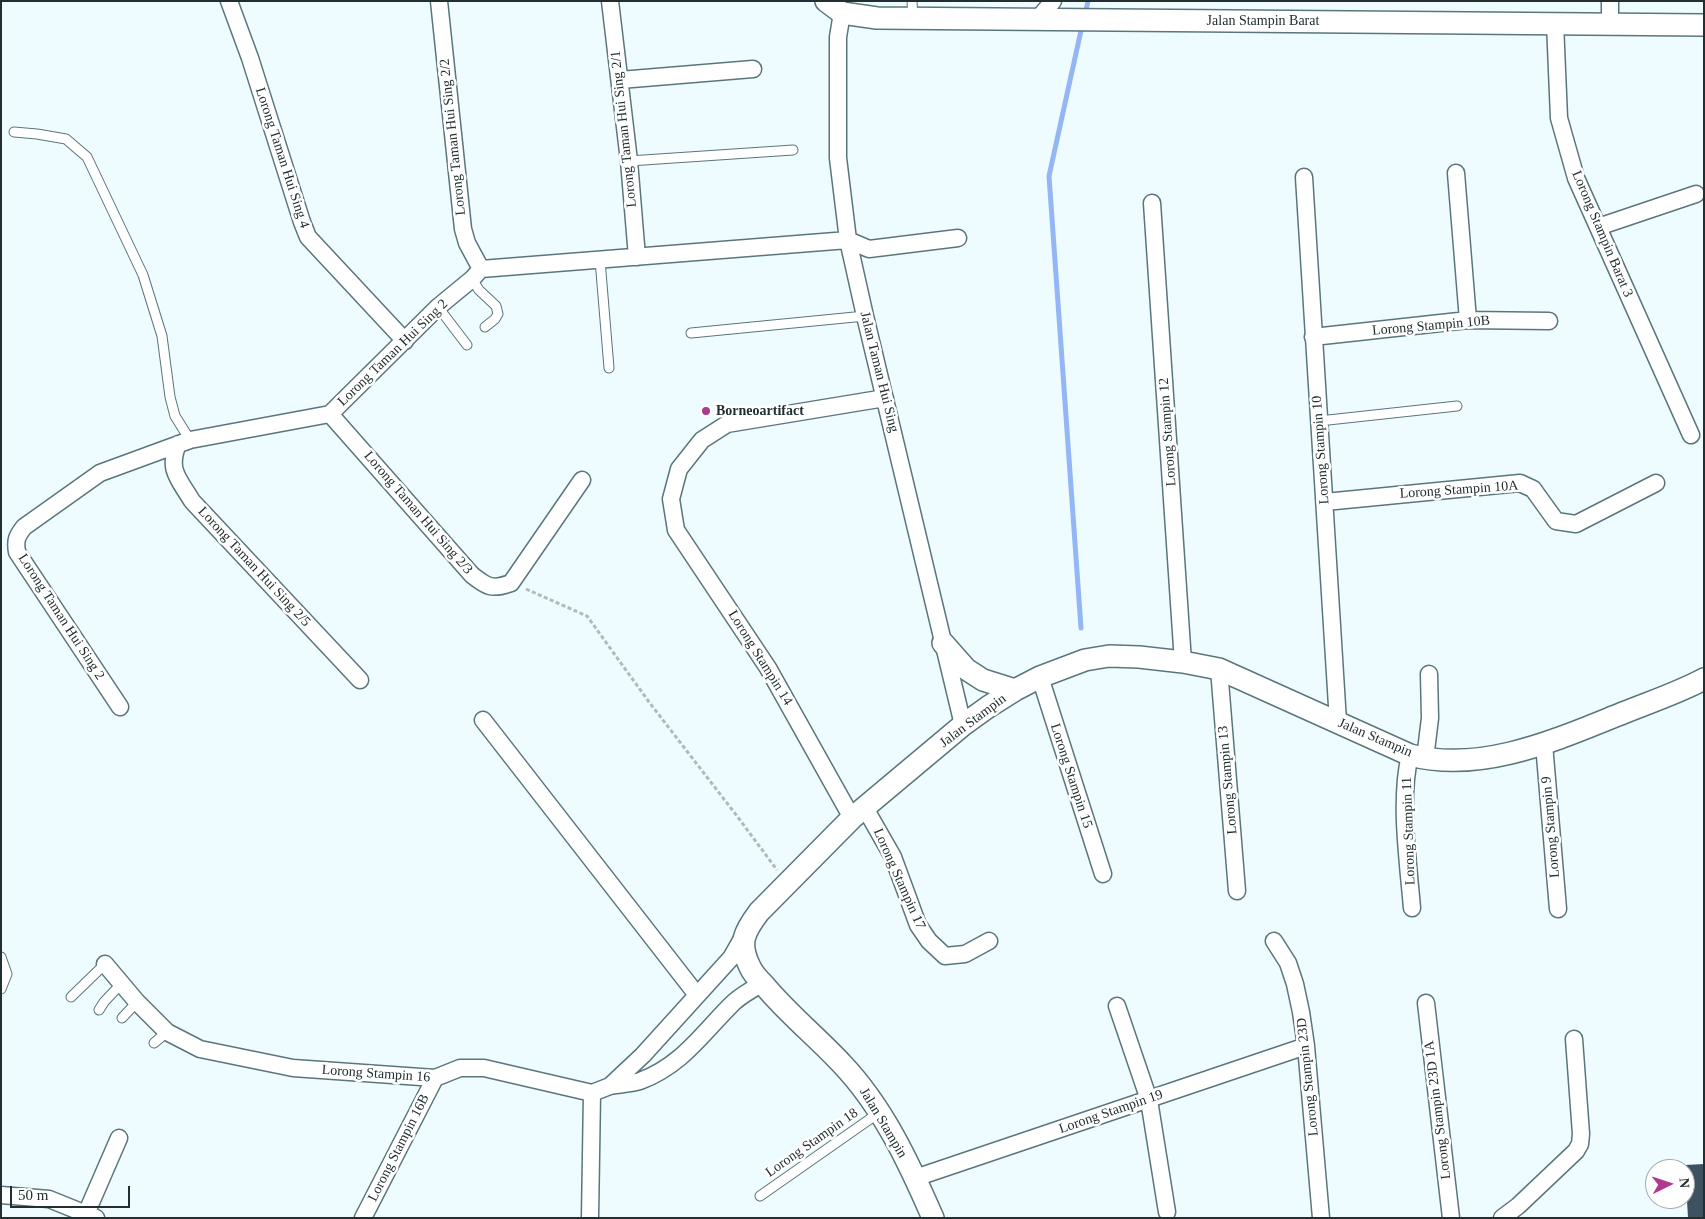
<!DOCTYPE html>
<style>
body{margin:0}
#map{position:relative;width:1705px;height:1219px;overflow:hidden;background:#effcff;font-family:Georgia,serif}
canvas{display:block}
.frame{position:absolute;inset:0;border:2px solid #222e30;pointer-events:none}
.north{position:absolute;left:1645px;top:1159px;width:50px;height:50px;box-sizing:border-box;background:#fff;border:1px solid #a7abac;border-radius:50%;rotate:86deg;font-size:14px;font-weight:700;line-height:20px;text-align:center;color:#222e30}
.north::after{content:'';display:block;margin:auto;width:18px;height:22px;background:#af3991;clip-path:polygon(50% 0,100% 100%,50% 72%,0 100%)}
.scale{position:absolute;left:10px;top:1186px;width:120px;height:22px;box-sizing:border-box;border:2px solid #222e30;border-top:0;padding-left:6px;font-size:15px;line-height:18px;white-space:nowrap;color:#222e30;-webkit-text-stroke:4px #fff;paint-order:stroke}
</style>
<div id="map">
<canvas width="1705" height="1219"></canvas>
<div class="frame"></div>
<div class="north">N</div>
<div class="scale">50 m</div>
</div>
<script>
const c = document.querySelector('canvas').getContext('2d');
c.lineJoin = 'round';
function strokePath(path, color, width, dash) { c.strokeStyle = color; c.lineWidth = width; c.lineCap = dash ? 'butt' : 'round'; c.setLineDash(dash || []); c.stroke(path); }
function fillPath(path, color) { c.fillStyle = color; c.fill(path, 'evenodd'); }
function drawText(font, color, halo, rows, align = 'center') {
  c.font = font + ' Georgia,serif'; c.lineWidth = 5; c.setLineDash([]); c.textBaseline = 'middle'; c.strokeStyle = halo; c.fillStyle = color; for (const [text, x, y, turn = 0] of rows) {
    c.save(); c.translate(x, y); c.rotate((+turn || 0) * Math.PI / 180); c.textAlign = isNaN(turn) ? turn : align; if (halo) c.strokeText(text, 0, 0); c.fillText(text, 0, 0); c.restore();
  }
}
const stream = new Path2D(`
 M 1085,15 L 1088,1
 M 1081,628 L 1049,176 L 1082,26`);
const building = new Path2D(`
 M 1704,1164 L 1704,1218 L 1688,1218 L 1685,1165 Z`);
const path = new Path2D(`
 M 526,589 L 587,616 L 649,702 L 737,816 L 777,870`);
const service = new Path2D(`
 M 912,1 L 913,18
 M 14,132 L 37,134 L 66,139 L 87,157 L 143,275 L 162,336 L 170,397 L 175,416 L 190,440
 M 629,161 L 793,150
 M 600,260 L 609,368
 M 472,279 L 479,290 L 496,306 L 498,314 L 495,319 L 485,327
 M 438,307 L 467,345
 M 691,333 L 865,316
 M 1319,421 L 1457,406
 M 1,957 L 7,974 L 1,989
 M 71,997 L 105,964
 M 99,1010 L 104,1002 L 121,984
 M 122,1018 L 137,1002
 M 154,1043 L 167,1032
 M 760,1196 L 880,1112`);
const minor = new Path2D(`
 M 229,1 L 250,58 L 302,222 L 308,237 L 405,341
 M 439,1 L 463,229 L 467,243 L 481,269
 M 610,1 L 629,161 L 637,257
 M 1610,1 L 1610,23
 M 842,13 L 838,37 L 838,158 L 848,240 L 865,316 L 963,725
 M 1037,20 L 1053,1
 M 1555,23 L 1559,118 L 1576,178 L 1691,435
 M 620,80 L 753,69
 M 1456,173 L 1468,320
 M 1304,177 L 1338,722
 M 1152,203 L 1183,662
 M 1598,227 L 1696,194
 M 1313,337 L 1468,320 L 1549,321
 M 330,414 L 472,575 C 487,587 492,590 511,583 L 582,480
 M 178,444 C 167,470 179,479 192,501 L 360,680
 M 1325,502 L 1520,483 L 1533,489 L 1556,521 L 1576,524 L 1656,483
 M 1219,669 L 1237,891
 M 1040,677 L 1103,874
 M 120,707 L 17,552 C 15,540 17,536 24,527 L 100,473 L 190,440 L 330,414 L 438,307 L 472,279 L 481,269 L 848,240 L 869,249 L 958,238
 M 483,720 L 697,995
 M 1544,744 L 1558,909
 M 1410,755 C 1399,800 1408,860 1412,908
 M 1425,759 L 1430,718 L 1429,674
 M 865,808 L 893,857 L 918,925 L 929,941 L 945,956 L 965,954 L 989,941
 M 852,818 L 768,668 L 676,530 L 671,499 L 679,469 L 702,440 L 727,424 L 885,398
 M 1274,941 L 1288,963 L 1295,984 L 1301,1012 L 1306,1046 L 1321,1218
 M 105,964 L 137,1002 L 167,1032 L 200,1049 L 293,1068 L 435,1078 L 460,1068 L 484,1068 L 592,1093 L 610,1086 L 643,1055 L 731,958 L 743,937
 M 1426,1003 L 1451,1218
 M 1117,1006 L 1149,1100 L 1167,1212
 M 610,1086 C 620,1084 631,1084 640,1081 C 681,1066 702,1034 731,1005 C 739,996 752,990 762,983
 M 915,1178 L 1306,1046
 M 1,1195 L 49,1199 L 96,1218
 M 86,1214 L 119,1138
 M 363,1218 L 435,1078
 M 590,1218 L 592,1093
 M 1502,1218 L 1518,1206 L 1576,1151 L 1580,1144 L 1581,1134 L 1574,1039`);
const tertiary = new Path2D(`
 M 826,1 L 842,13 L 877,18 L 1704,25
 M 943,643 L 966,669 L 983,680 L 1015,690
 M 933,1218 C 909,1163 883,1107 842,1064 C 817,1037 788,1014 764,985 C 759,980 753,974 750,967 C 738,943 744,932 759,912 L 852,818 L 963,725 L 988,707 L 1015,690 L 1040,677 L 1085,660 L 1109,656 L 1139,657 L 1183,662 L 1219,669 L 1410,755 C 1482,774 1558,739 1623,713 C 1650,702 1678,693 1704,679`);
const markers = [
 [706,411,5,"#af3991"]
];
const streetNames = [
 ["Jalan Stampin Barat",1263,21],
 ["Lorong Taman Hui Sing 2/1",624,129,-96],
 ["Lorong Taman Hui Sing 2/2",453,137,-96],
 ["Lorong Taman Hui Sing 4",282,158,72],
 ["Lorong Stampin Barat 3",1602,234,67],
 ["Lorong Stampin 10B",1431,326,-5],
 ["Lorong Taman Hui Sing 2",393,353,-44],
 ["Jalan Taman Hui Sing",879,372,76],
 ["Lorong Stampin 12",1168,432,-94],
 ["Lorong Stampin 10",1321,450,-94],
 ["Lorong Stampin 10A",1459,490,-4],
 ["Lorong Taman Hui Sing 2/3",418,513,49],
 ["Lorong Taman Hui Sing 2/5",254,567,47],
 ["Lorong Taman Hui Sing 2",61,617,57],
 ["Lorong Stampin 14",760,658,58],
 ["Jalan Stampin",973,721,-37],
 ["Jalan Stampin",1375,738,23],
 ["Lorong Stampin 15",1071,776,72],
 ["Lorong Stampin 13",1228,780,-95],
 ["Lorong Stampin 9",1551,827,-95],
 ["Lorong Stampin 11",1409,831,-92],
 ["Lorong Stampin 17",899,879,66],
 ["Lorong Stampin 16",376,1074,4],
 ["Lorong Stampin 23D",1308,1077,-96],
 ["Lorong Stampin 23D 1A",1438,1110,-97],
 ["Lorong Stampin 19",1111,1112,-19],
 ["Jalan Stampin",883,1123,59],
 ["Lorong Stampin 18",812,1143,-35],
 ["Lorong Stampin 16B",399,1148,-63]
];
const poiNames = [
 ["Borneoartifact",716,411]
];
strokePath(stream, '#94b6f7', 5);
fillPath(building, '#3d525f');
strokePath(service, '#5a767c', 11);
strokePath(minor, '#5a767c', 19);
strokePath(tertiary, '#5a767c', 24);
strokePath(path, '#aebbbd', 3, [4, 2.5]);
strokePath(service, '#fff', 9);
strokePath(minor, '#fff', 16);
strokePath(tertiary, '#fff', 21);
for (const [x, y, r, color] of markers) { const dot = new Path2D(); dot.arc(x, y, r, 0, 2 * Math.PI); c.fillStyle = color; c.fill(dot); strokePath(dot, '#fff', 2); }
drawText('14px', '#222e30', '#fff', streetNames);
drawText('bold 14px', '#222e30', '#fff', poiNames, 'left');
</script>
